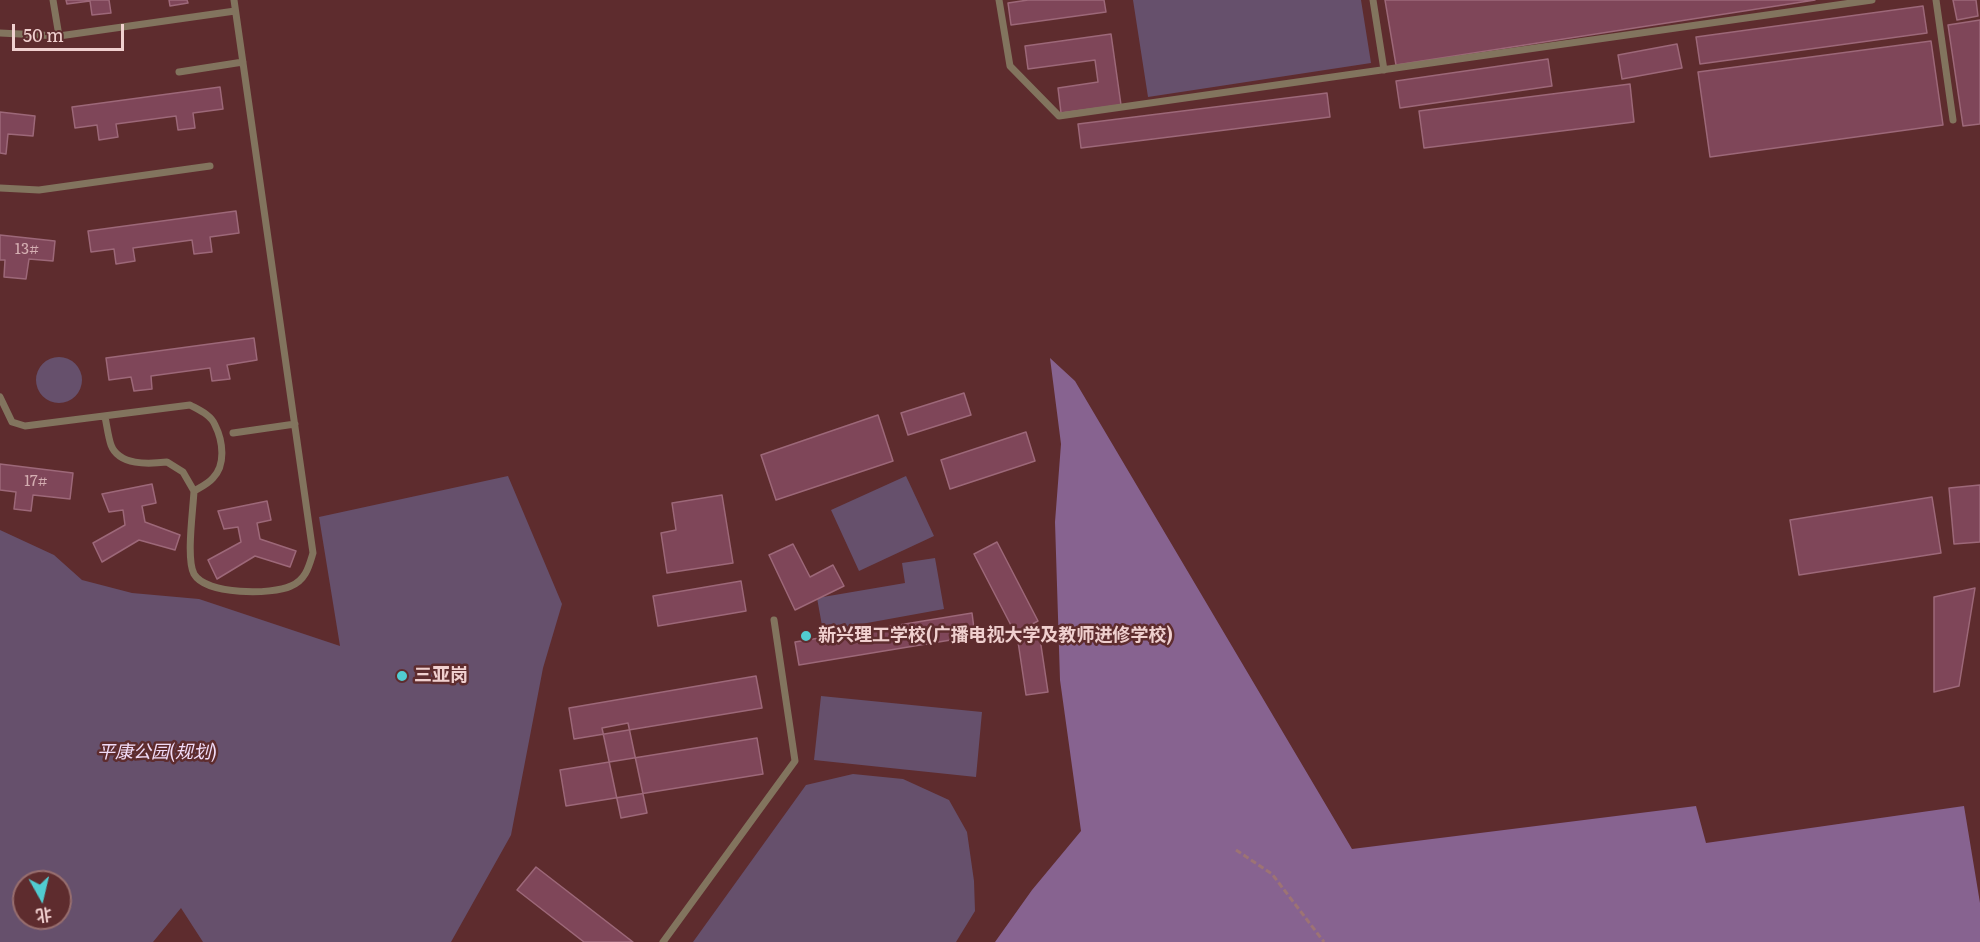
<!DOCTYPE html>
<meta charset="utf-8">
<style>
body{margin:0}
#map{position:relative;width:1980px;height:942px;overflow:hidden;background:#5e2c2e;font-family:Literata,"Noto Sans SC",serif}
canvas{display:block}
.north{position:absolute;left:12px;top:870px;width:60px;height:60px;box-sizing:border-box;background:#5e2c2e;border:2px solid #986e6e;border-radius:50%;rotate:172deg;font-size:16px;font-weight:700;line-height:24px;text-align:center;color:#f0d0cf}
.north::after{content:'';display:block;margin:auto;width:21px;height:27px;background:#51ccd1;clip-path:polygon(50% 0,100% 100%,50% 72%,0 100%)}
.scale{position:absolute;left:12px;top:24px;width:112px;height:27px;box-sizing:border-box;border:3px solid #f0d0cf;border-top:0;padding-left:8px;font-size:18px;line-height:21px;white-space:nowrap;color:#f0d0cf;-webkit-text-stroke:4px #5e2c2e;paint-order:stroke}
</style>
<div id="map">
<canvas width="1980" height="942"></canvas>
<div class="north">北</div>
<div class="scale">50 m</div>
</div>
<script>
const c = document.querySelector('canvas').getContext('2d');
c.lineJoin = 'round';
function fillPath(path, color) { c.fillStyle = color; c.fill(path, 'evenodd'); }
function strokePath(path, color, width, dash) { c.strokeStyle = color; c.lineWidth = width; c.lineCap = dash ? 'butt' : 'round'; c.setLineDash(dash || []); c.stroke(path); }
function drawText(font, color, halo, rows, align = 'center') {
  c.font = font + ' Literata,"Noto Sans SC",serif'; c.lineWidth = 5; c.setLineDash([]); c.textBaseline = 'middle'; c.strokeStyle = halo; c.fillStyle = color; for (const [text, x, y, turn = 0] of rows) {
    c.save(); c.translate(x, y); c.rotate((+turn || 0) * Math.PI / 180); c.textAlign = isNaN(turn) ? turn : align; if (halo) c.strokeText(text, 0, 0); c.fillText(text, 0, 0); c.restore();
  }
}
const green = new Path2D(`
 M 1133,0 L 1361,0 L 1371,63 L 1148,97 Z
 M36 380a23 23 0 1 1 46 0a23 23 0 1 1-46 0Z
 M 508,476 L 562,604 L 543,668 L 511,835 L 451,942 L 203,942 L 181,908 L 153,942 L 0,942 L 0,530 L 54,555 L 82,580 L 132,593 L 199,599 L 340,646 L 319,517 ZM 24,882 L 60,882 L 60,918 L 24,918 Z
 M 906,476 L 934,536 L 859,571 L 831,510 Z
 M 935,558 L 944,609 L 823,631 L 817,598 L 905,583 L 902,563 Z
 M 821,696 L 982,712 L 976,777 L 814,760 Z
 M 853,774 L 903,779 L 949,800 L 967,832 L 974,881 L 975,911 L 956,942 L 693,942 L 806,785 Z`);
const forest = new Path2D(`
 M 1050,358 L 1075,381 L 1352,849 L 1696,806 L 1706,843 L 1964,806 L 1980,903 L 1980,942 L 995,942 L 1032,890 L 1081,831 L 1060,680 L 1055,522 L 1061,444 Z`);
const building = new Path2D(`
 M 66,0 L 109,0 L 111,13 L 92,15 L 90,1 L 67,4 Z
 M 169,0 L 187,0 L 188,3 L 170,6 Z
 M 1028,0 L 1104,0 L 1106,12 L 1011,25 L 1008,3 Z
 M 1385,0 L 1815,0 L 1396,65 Z
 M 1953,0 L 1976,0 L 1978,16 L 1957,20 Z
 M 1923,6 L 1927,33 L 1700,64 L 1696,37 Z
 M 1980,20 L 1980,124 L 1963,126 L 1948,25 Z
 M 1111,34 L 1121,105 L 1061,113 L 1058,88 L 1098,82 L 1095,60 L 1028,69 L 1025,46 Z
 M 1931,41 L 1943,125 L 1710,157 L 1698,72 Z
 M 1677,44 L 1682,68 L 1622,79 L 1618,55 Z
 M 1548,59 L 1552,86 L 1400,108 L 1396,81 Z
 M 1630,84 L 1634,122 L 1424,148 L 1419,111 Z
 M 220,87 L 223,109 L 193,113 L 195,128 L 178,130 L 176,116 L 116,124 L 118,137 L 99,140 L 97,125 L 75,128 L 72,107 Z
 M 1327,93 L 1330,117 L 1081,148 L 1078,124 Z
 M 0,112 L 35,116 L 33,136 L 8,134 L 6,154 L 0,153 Z
 M 236,211 L 239,233 L 210,237 L 212,252 L 194,254 L 192,240 L 133,248 L 135,261 L 116,264 L 114,249 L 91,252 L 88,231 Z
 M 0,235 L 55,241 L 53,261 L 29,259 L 26,279 L 4,277 L 5,260 L 0,260 Z
 M 254,338 L 257,360 L 227,365 L 230,379 L 212,381 L 210,368 L 151,376 L 152,389 L 134,391 L 131,377 L 109,380 L 106,358 Z
 M 964,393 L 971,415 L 908,435 L 901,413 Z
 M 878,415 L 893,461 L 776,500 L 761,455 Z
 M 1026,432 L 1035,461 L 950,489 L 941,460 Z
 M 0,464 L 73,473 L 70,499 L 33,495 L 31,511 L 14,509 L 16,492 L 0,490 Z
 M 152,484 L 156,503 L 142,506 L 145,522 L 180,535 L 175,550 L 139,540 L 102,562 L 93,543 L 125,525 L 123,510 L 109,512 L 102,494 Z
 M 1980,485 L 1980,542 L 1954,544 L 1949,488 Z
 M 722,495 L 733,563 L 667,573 L 661,533 L 676,530 L 672,503 Z
 M 1932,497 L 1941,553 L 1799,575 L 1790,520 Z
 M 267,501 L 271,520 L 257,523 L 260,539 L 296,551 L 290,567 L 255,556 L 217,579 L 208,560 L 241,542 L 238,527 L 224,529 L 218,511 Z
 M 997,542 L 1038,621 L 1015,633 L 974,554 Z
 M 793,544 L 810,577 L 833,565 L 844,586 L 795,610 L 769,555 Z
 M 741,581 L 746,611 L 658,626 L 653,596 Z
 M 1975,588 L 1959,686 L 1934,692 L 1934,597 Z
 M 972,613 L 975,636 L 799,665 L 795,642 Z
 M 1039,632 L 1048,692 L 1026,695 L 1017,635 Z
 M 756,676 L 762,708 L 574,739 L 569,708 Z
 M 628,723 L 647,813 L 621,818 L 602,728 Z
 M 757,738 L 763,774 L 566,806 L 560,770 Z
 M 536,867 L 633,942 L 584,942 L 517,890 Z`);
const path = new Path2D(`
 M 1236,850 L 1272,874 L 1324,942`);
const service = new Path2D(`
 M 53,0 L 59,36
 M 999,0 L 1010,66 L 1059,116 L 1872,0
 M 1373,0 L 1384,70
 M 1936,0 L 1953,120
 M 0,33 L 59,36 L 235,11
 M 179,72 L 243,62
 M 0,188 L 39,190 L 210,166
 M 0,397 L 12,422 L 25,426 L 190,405 C 199,410 211,415 215,425 C 223,441 226,465 213,478 C 208,484 199,488 194,491 C 193,511 186,559 194,574 C 206,595 272,595 291,586 C 306,580 309,566 313,553 L 234,0
 M 105,417 C 107,426 108,436 111,445 C 119,466 149,464 167,462 L 183,472 L 194,491
 M 233,433 L 295,424
 M 663,942 L 795,761 L 774,620`);
const markers = [
 [806,636,6,"#51ccd1"],
 [402,676,6,"#51ccd1"]
];
const numberNames = [
 ["13#",27,250],
 ["17#",36,482]
];
const poiNames = [
 ["新兴理工学校(广播电视大学及教师进修学校)",818,636],
 ["三亚岗",414,676]
];
const parkNames = [
 ["平康公园(规划)",157,753]
];
fillPath(green, '#66506c');
fillPath(forest, '#876390');
fillPath(building, '#7f4659');
strokePath(building, '#9d6879', 1.5);
strokePath(path, '#9d7374', 3, [6, 3]);
strokePath(service, '#82745e', 7);
for (const [x, y, r, color] of markers) { const dot = new Path2D(); dot.arc(x, y, r, 0, 2 * Math.PI); c.fillStyle = color; c.fill(dot); strokePath(dot, '#5e2c2e', 2); }
drawText('15px', '#d4aeb2', null, numberNames);
drawText('bold 18px', '#f0d0cf', '#5e2c2e', poiNames, 'left');
drawText('italic 18px', '#f1dbf7', '#5e2c2e', parkNames);
</script>
